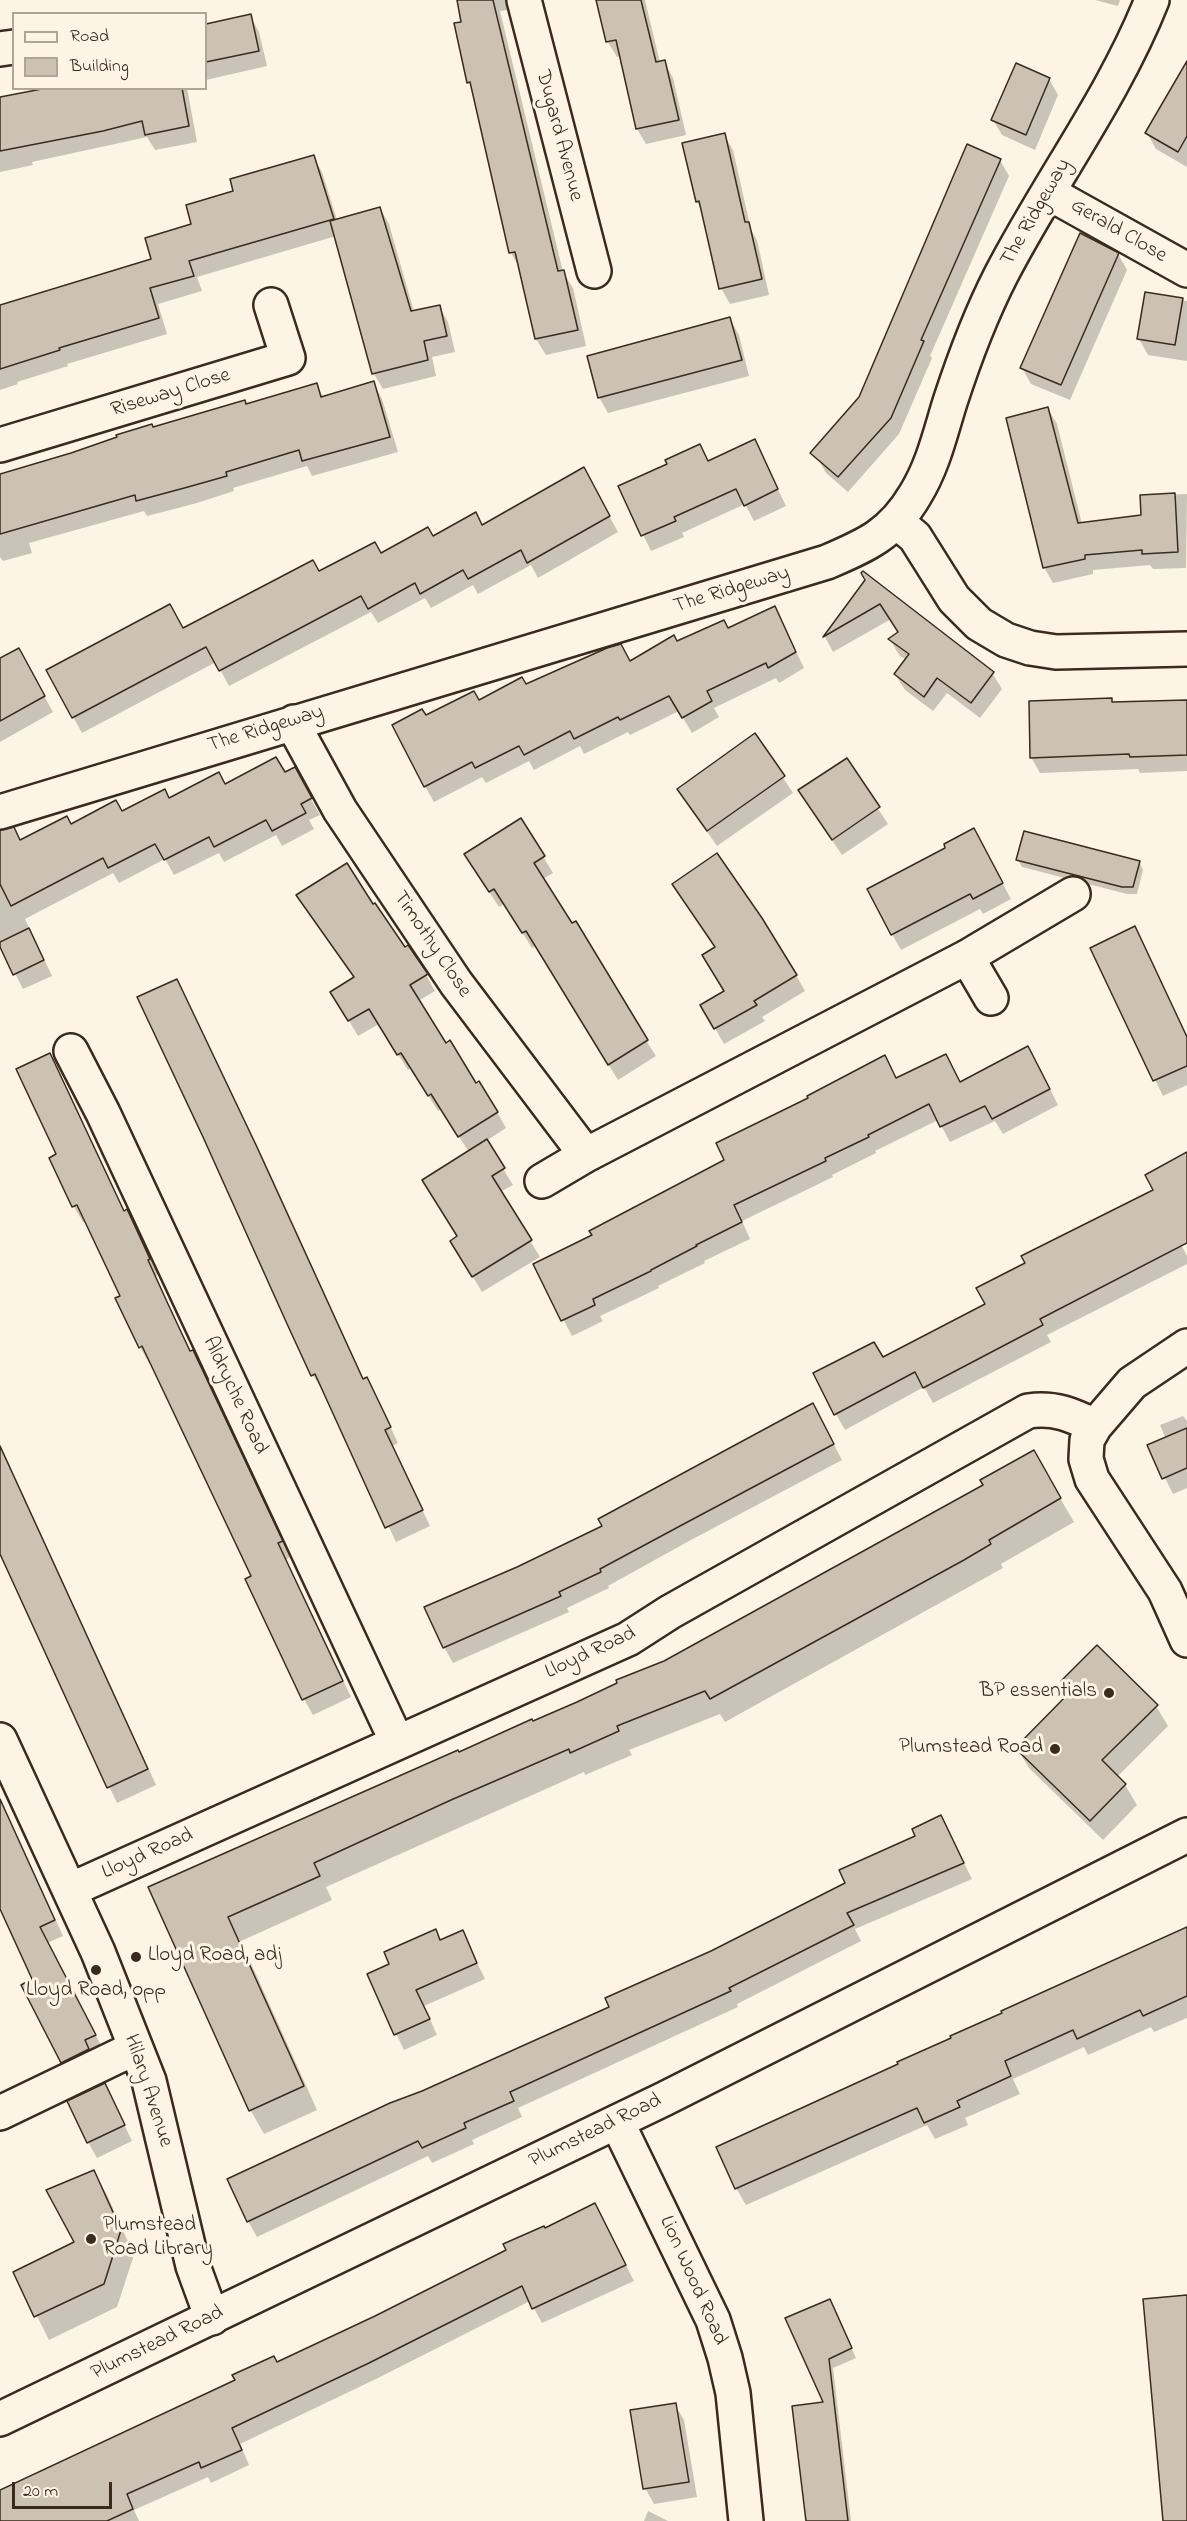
<!DOCTYPE html>
<style>
body{margin:0}
#map{position:relative;width:1187px;height:2521px;overflow:hidden;background:#fcf5e5;font-family:"Indie Flower",sans-serif}
canvas{display:block}
.legend{position:absolute;left:12px;top:12px;width:195px;height:78px;box-sizing:border-box;background:#fcf5e5;border:2px solid #afa495;margin:0;padding:8px 10px;list-style:none;font-size:18px;color:#3b2a1e}
.legend li{display:flex;align-items:center;gap:12px;height:30px}
.legend b{width:30px;border:2px solid #afa495}
.scale{position:absolute;left:12px;top:2482px;width:100px;height:27px;box-sizing:border-box;border:3px solid #3b2a1e;border-top:0;padding-left:8px;font-size:18px;line-height:21px;white-space:nowrap;color:#3b2a1e;-webkit-text-stroke:4px #fcf5e5;paint-order:stroke}
</style>
<div id="map">
<canvas width="1187" height="2521"></canvas>
<ul class="legend">
<li><b style="height:8px;background:#fcf5e5"></b>Road</li>
<li><b style="height:16px;background:#ccc2b3"></b>Building</li>
</ul>
<div class="scale">20 m</div>
</div>
<script>
const c = document.querySelector('canvas').getContext('2d');
c.lineJoin = 'round';
function fillPath(path, color) { c.fillStyle = color; c.fill(path, 'evenodd'); }
function strokePath(path, color, width, dash) { c.strokeStyle = color; c.lineWidth = width; c.lineCap = dash ? 'butt' : 'round'; c.setLineDash(dash || []); c.stroke(path); }
function drawText(font, color, halo, rows, align = 'center') {
  c.font = font + ' "Indie Flower",sans-serif'; c.lineWidth = 6; c.setLineDash([]); c.textBaseline = 'middle'; c.strokeStyle = halo; c.fillStyle = color; for (const [text, x, y, turn = 0] of rows) {
    c.save(); c.translate(x, y); c.rotate((+turn || 0) * Math.PI / 180); c.textAlign = isNaN(turn) ? turn : align; if (halo) c.strokeText(text, 0, 0); c.fillText(text, 0, 0); c.restore();
  }
}
const shadow = new Path2D(`
 M 458,0 L 505,0 L 508,10 L 500,11 L 563,272 L 573,288 L 586,346 L 546,355 L 536,339 L 521,270 L 511,253 L 456,24 L 463,23 Z
 M 598,0 L 645,0 L 660,63 L 664,62 L 673,78 L 686,135 L 646,144 L 637,129 L 621,56 L 617,57 L 608,42 Z
 M 1095,0 L 1120,0 L 1118,6 Z
 M 250,16 L 259,32 L 267,66 L 206,80 L 206,25 Z
 M 1049,79 L 1058,95 L 1035,150 L 1002,135 L 993,120 Z
 M 39,88 L 187,88 L 197,142 L 155,150 L 147,137 L 32,162 L 33,165 L 0,172 L 0,99 L 39,92 Z
 M 1187,88 L 1187,167 L 1156,149 L 1147,133 Z
 M 724,135 L 733,150 L 751,230 L 757,240 L 769,295 L 730,304 L 721,288 L 703,212 L 697,202 Z
 M 313,157 L 322,172 L 337,220 L 380,208 L 389,224 L 414,312 L 439,306 L 448,322 L 455,352 L 432,357 L 436,376 L 383,389 L 374,374 L 336,236 L 197,277 L 202,291 L 158,304 L 167,334 L 67,364 L 68,366 L 17,382 L 18,384 L 0,390 L 0,306 L 153,260 L 235,192 Z
 M 1000,160 L 1009,176 L 930,356 L 932,358 L 899,434 L 848,492 L 826,473 L 817,457 L 860,397 Z
 M 1118,254 L 1127,270 L 1070,400 L 1031,384 L 1022,368 Z
 M 1146,294 L 1187,301 L 1187,361 L 1148,355 L 1139,339 Z
 M 730,319 L 739,335 L 749,376 L 608,413 L 599,397 Z
 M 373,383 L 382,399 L 398,452 L 312,476 L 307,466 L 233,488 L 234,491 L 197,503 L 147,516 L 144,511 L 29,543 L 32,553 L 3,561 L 0,557 L 0,475 L 153,429 L 246,406 L 316,385 L 324,398 Z
 M 1048,409 L 1057,424 L 1082,524 L 1142,516 L 1141,496 L 1187,494 L 1186,568 L 1153,569 L 1150,565 L 1093,570 L 1093,574 L 1053,583 L 1044,567 Z
 M 754,441 L 786,506 L 754,521 L 745,504 L 682,533 L 684,537 L 651,551 L 620,487 L 709,463 Z
 M 592,485 L 618,532 L 538,578 L 531,565 L 478,594 L 473,585 L 431,608 L 425,598 L 378,623 L 371,612 L 229,686 L 216,662 L 82,733 L 48,671 L 183,630 L 319,573 L 432,538 L 482,527 Z
 M 867,580 L 992,673 L 1002,689 L 980,718 L 947,693 L 933,711 L 905,690 L 895,674 L 906,660 L 899,655 L 890,639 L 900,633 L 891,619 L 833,652 L 825,637 Z
 M 775,608 L 804,668 L 779,683 L 776,678 L 714,708 L 719,717 L 692,733 L 679,711 L 630,735 L 628,732 L 584,754 L 580,746 L 534,770 L 529,761 L 486,783 L 482,777 L 434,802 L 425,786 L 426,717 L 526,686 L 630,662 L 677,643 L 728,629 Z
 M 0,660 L 27,665 L 53,712 L 0,742 Z
 M 1111,700 L 1113,703 L 1187,702 L 1187,771 L 1140,773 L 1138,769 L 1040,773 L 1031,757 Z
 M 755,735 L 793,793 L 717,846 L 678,790 Z
 M 846,760 L 888,824 L 842,855 L 809,806 Z
 M 294,769 L 320,815 L 309,820 L 314,829 L 282,846 L 276,835 L 224,862 L 219,853 L 174,875 L 165,859 L 119,883 L 113,873 L 25,919 L 52,976 L 23,989 L 0,944 L 0,841 L 20,842 L 71,826 L 225,785 L 285,774 Z
 M 521,820 L 553,873 L 543,879 L 656,1056 L 618,1080 L 536,946 L 532,948 L 504,904 L 499,907 L 475,870 Z
 M 982,846 L 1011,899 L 983,914 L 980,909 L 901,950 L 892,934 Z
 M 1018,860 L 1139,862 L 1143,870 L 1137,894 L 1127,894 L 1022,867 Z
 M 674,884 L 796,975 L 805,991 L 762,1017 L 765,1021 L 724,1044 L 702,1005 L 726,992 L 716,948 Z
 M 298,896 L 373,906 L 405,949 L 408,947 L 426,975 L 435,991 L 418,1001 L 445,1045 L 497,1112 L 506,1128 L 486,1141 L 513,1185 L 500,1192 L 540,1257 L 482,1292 L 461,1257 L 458,1237 L 469,1152 L 441,1109 L 438,1111 L 411,1068 L 408,1070 L 379,1024 L 358,1036 L 332,992 L 355,979 Z
 M 1134,928 L 1187,1036 L 1187,1085 L 1163,1096 L 1092,949 Z
 M 185,997 L 265,1162 L 364,1380 L 375,1395 L 398,1443 L 392,1446 L 430,1526 L 396,1542 L 324,1389 L 322,1390 L 313,1375 Z
 M 49,1054 L 124,1212 L 127,1211 L 136,1227 L 158,1275 L 155,1276 L 176,1321 L 191,1352 L 201,1367 L 290,1557 L 286,1560 L 351,1697 L 313,1715 L 304,1699 L 253,1576 L 151,1361 L 149,1363 L 140,1347 L 122,1296 L 86,1221 L 83,1222 L 74,1207 L 51,1158 L 58,1155 Z
 M 884,1057 L 897,1079 L 960,1083 L 1037,1063 L 1058,1105 L 1003,1134 L 995,1121 L 950,1142 L 938,1120 L 875,1151 L 876,1153 L 832,1175 L 833,1177 L 742,1221 L 750,1239 L 704,1261 L 705,1263 L 658,1286 L 659,1288 L 600,1316 L 603,1321 L 572,1336 L 535,1265 L 594,1236 L 726,1161 L 810,1099 Z
 M 1187,1154 L 1187,1218 L 1172,1227 L 1187,1256 L 1187,1264 L 1047,1335 L 1051,1342 L 933,1403 L 924,1387 L 845,1430 L 836,1414 L 883,1359 L 987,1305 L 1027,1263 L 1155,1190 Z
 M 1183,1416 L 1187,1421 L 1187,1488 L 1173,1494 L 1149,1446 L 1166,1439 L 1160,1425 Z
 M 821,1420 L 842,1460 L 689,1541 L 608,1586 L 609,1588 L 567,1608 L 569,1612 L 453,1663 L 444,1647 L 518,1568 Z
 M 0,1444 L 156,1785 L 117,1803 L 0,1551 Z
 M 1033,1452 L 1074,1522 L 1001,1564 L 1003,1568 L 725,1722 L 720,1714 L 629,1750 L 632,1755 L 585,1775 L 584,1772 L 326,1887 L 332,1900 L 241,1941 L 317,2110 L 264,2134 L 251,2111 L 150,1888 L 533,1723 L 664,1662 L 985,1486 Z
 M 1063,1681 L 1156,1706 L 1168,1726 L 1117,1777 L 1125,1785 L 1137,1805 L 1103,1840 L 1029,1768 L 1017,1748 L 1070,1694 Z
 M 0,1799 L 63,1936 L 47,1943 L 104,2051 L 72,2078 L 63,2062 L 34,1980 L 0,1905 Z
 M 941,1817 L 972,1879 L 855,1929 L 861,1941 L 737,2004 L 738,2007 L 518,2108 L 522,2117 L 472,2140 L 474,2144 L 432,2163 L 428,2156 L 257,2237 L 248,2221 L 422,2093 L 611,2008 L 712,1952 L 847,1884 L 917,1837 Z
 M 1187,1929 L 1187,2018 L 1154,2032 L 1151,2027 L 1088,2055 L 1084,2047 L 1013,2079 L 1020,2094 L 965,2118 L 968,2125 L 935,2139 L 927,2125 L 746,2205 L 736,2188 Z
 M 435,1931 L 441,1942 L 462,1932 L 485,1979 L 424,2006 L 437,2035 L 404,2050 L 368,1975 L 391,1965 Z
 M 113,2101 L 132,2141 L 97,2158 L 88,2142 Z
 M 94,2172 L 107,2195 L 134,2255 L 117,2307 L 49,2340 L 15,2272 L 76,2243 Z
 M 603,2220 L 634,2281 L 542,2323 L 530,2301 L 378,2378 L 240,2444 L 249,2465 L 211,2483 L 208,2477 L 134,2510 L 139,2521 L 0,2521 L 0,2498 L 177,2410 L 176,2408 L 375,2318 L 507,2251 L 544,2230 Z
 M 834,2309 L 856,2358 L 833,2368 L 851,2521 L 807,2521 L 825,2403 L 787,2319 Z
 M 675,2405 L 684,2420 L 697,2497 L 654,2504 L 645,2488 Z
 M 648,2511 L 668,2521 L 644,2521 Z`);
const building = new Path2D(`
 M 457,0 L 493,0 L 558,271 L 564,270 L 578,330 L 535,339 L 515,252 L 509,253 L 470,82 L 467,83 L 454,23 L 461,22 Z
 M 596,0 L 641,0 L 656,62 L 665,60 L 679,120 L 636,129 L 616,40 L 606,42 Z
 M 251,14 L 259,51 L 206,62 L 206,24 Z
 M 1187,61 L 1187,136 L 1178,152 L 1145,133 Z
 M 1016,63 L 1050,78 L 1026,135 L 991,120 Z
 M 47,88 L 182,88 L 189,126 L 145,135 L 142,121 L 103,131 L 0,151 L 0,97 Z
 M 725,133 L 745,222 L 749,222 L 762,279 L 719,289 L 699,201 L 696,202 L 682,143 Z
 M 967,144 L 1001,159 L 921,340 L 924,341 L 891,418 L 838,477 L 810,453 L 859,397 Z
 M 314,155 L 334,219 L 189,261 L 194,276 L 150,288 L 159,318 L 59,348 L 60,350 L 0,369 L 0,305 L 151,259 L 145,238 L 191,224 L 186,205 L 233,191 L 230,179 Z
 M 380,207 L 411,311 L 440,305 L 447,336 L 424,341 L 428,360 L 372,374 L 330,221 Z
 M 1080,233 L 1119,253 L 1061,385 L 1020,368 Z
 M 1145,292 L 1183,298 L 1175,345 L 1137,339 Z
 M 730,317 L 742,360 L 598,398 L 587,356 Z
 M 374,381 L 390,437 L 302,461 L 299,450 L 226,472 L 227,476 L 188,487 L 136,501 L 135,495 L 0,534 L 0,474 L 71,453 L 117,437 L 116,435 L 152,424 L 153,427 L 245,400 L 246,404 L 317,383 L 321,397 Z
 M 1048,407 L 1078,523 L 1141,515 L 1140,495 L 1175,493 L 1178,552 L 1142,554 L 1142,550 L 1085,555 L 1085,559 L 1043,568 L 1006,418 Z
 M 755,439 L 778,489 L 744,506 L 736,489 L 674,517 L 676,521 L 641,536 L 618,486 L 667,464 L 665,460 L 700,444 L 708,461 Z
 M 584,467 L 610,516 L 527,563 L 521,550 L 468,579 L 463,570 L 420,594 L 415,583 L 368,609 L 361,596 L 219,671 L 206,647 L 72,718 L 46,670 L 170,604 L 183,628 L 313,560 L 319,571 L 375,542 L 381,553 L 428,527 L 433,536 L 476,512 L 482,525 Z
 M 863,571 L 994,672 L 971,703 L 937,678 L 924,697 L 894,674 L 909,654 L 888,639 L 898,632 L 880,604 L 823,637 L 865,580 L 861,573 Z
 M 775,606 L 796,652 L 768,668 L 766,663 L 707,691 L 712,701 L 682,718 L 669,696 L 620,720 L 618,717 L 574,739 L 570,731 L 524,755 L 519,746 L 475,768 L 472,762 L 424,787 L 392,725 L 422,709 L 426,715 L 474,691 L 479,700 L 522,677 L 526,684 L 607,648 L 621,644 L 630,661 L 674,635 L 677,641 L 724,620 L 728,628 Z
 M 19,648 L 45,696 L 0,721 L 0,658 Z
 M 1112,698 L 1112,702 L 1187,700 L 1187,755 L 1130,757 L 1129,754 L 1030,758 L 1029,701 Z
 M 755,733 L 785,776 L 707,831 L 677,789 Z
 M 276,757 L 285,772 L 295,767 L 312,798 L 301,804 L 306,813 L 272,831 L 266,820 L 214,847 L 209,837 L 164,860 L 155,844 L 108,868 L 103,858 L 11,906 L 0,884 L 0,830 L 14,827 L 20,840 L 67,816 L 71,824 L 116,800 L 122,811 L 165,789 L 169,798 L 219,772 L 225,784 Z
 M 847,758 L 880,807 L 832,840 L 798,790 Z
 M 521,818 L 545,856 L 534,863 L 572,923 L 576,921 L 648,1040 L 608,1065 L 526,931 L 522,933 L 494,889 L 489,892 L 464,854 Z
 M 974,828 L 1003,883 L 973,899 L 970,894 L 891,935 L 867,889 L 945,848 L 944,844 Z
 M 1024,831 L 1140,861 L 1133,887 L 1122,887 L 1016,860 Z
 M 717,853 L 762,918 L 797,975 L 754,1001 L 757,1005 L 714,1029 L 700,1005 L 724,991 L 702,955 L 715,947 L 672,884 Z
 M 347,863 L 373,904 L 375,903 L 405,947 L 408,945 L 428,974 L 410,985 L 446,1043 L 450,1040 L 476,1083 L 479,1081 L 498,1112 L 458,1137 L 431,1094 L 428,1096 L 401,1053 L 397,1055 L 369,1009 L 348,1021 L 330,992 L 354,977 L 296,895 Z
 M 1135,926 L 1187,1037 L 1187,1066 L 1153,1081 L 1090,948 Z
 M 29,928 L 44,960 L 13,975 L 0,947 L 0,942 Z
 M 177,979 L 256,1145 L 363,1379 L 367,1377 L 391,1427 L 385,1430 L 423,1510 L 385,1528 L 315,1374 L 311,1376 L 288,1326 L 203,1137 L 137,997 Z
 M 1028,1046 L 1050,1089 L 992,1119 L 985,1106 L 940,1127 L 929,1104 L 868,1135 L 869,1137 L 825,1158 L 826,1161 L 734,1205 L 742,1222 L 696,1245 L 697,1246 L 651,1270 L 651,1271 L 593,1299 L 595,1305 L 561,1321 L 533,1264 L 592,1235 L 589,1231 L 724,1160 L 716,1143 L 808,1098 L 807,1096 L 885,1055 L 896,1078 L 946,1054 L 960,1082 Z
 M 50,1053 L 124,1211 L 127,1209 L 150,1259 L 148,1260 L 168,1304 L 190,1351 L 193,1350 L 283,1541 L 278,1543 L 343,1681 L 302,1700 L 245,1579 L 251,1576 L 142,1346 L 139,1348 L 115,1298 L 120,1296 L 77,1205 L 72,1207 L 49,1158 L 56,1154 L 16,1069 Z
 M 487,1139 L 505,1168 L 492,1176 L 532,1240 L 472,1277 L 450,1241 L 457,1236 L 422,1180 Z
 M 1187,1152 L 1187,1243 L 1040,1319 L 1043,1325 L 923,1388 L 915,1372 L 834,1415 L 813,1373 L 874,1342 L 883,1357 L 985,1304 L 976,1288 L 1025,1263 L 1021,1256 L 1153,1190 L 1145,1175 Z
 M 813,1403 L 834,1444 L 680,1526 L 600,1569 L 601,1572 L 559,1592 L 561,1596 L 443,1648 L 424,1607 L 517,1567 L 602,1526 L 598,1519 Z
 M 1187,1428 L 1187,1468 L 1162,1479 L 1147,1445 Z
 M 0,1446 L 148,1769 L 107,1788 L 0,1554 Z
 M 1034,1450 L 1061,1498 L 989,1540 L 991,1544 L 964,1560 L 710,1699 L 705,1691 L 617,1726 L 619,1731 L 570,1753 L 569,1749 L 451,1800 L 314,1863 L 320,1876 L 228,1917 L 304,2086 L 249,2111 L 148,1887 L 458,1750 L 459,1752 L 532,1719 L 533,1721 L 577,1702 L 617,1683 L 616,1680 L 664,1661 L 983,1485 L 980,1480 Z
 M 1097,1645 L 1158,1705 L 1102,1760 L 1126,1784 L 1090,1821 L 1015,1748 L 1071,1691 L 1061,1681 Z
 M 0,1799 L 55,1920 L 40,1927 L 96,2035 L 85,2040 L 89,2049 L 61,2063 L 21,1985 L 32,1979 L 0,1909 Z
 M 941,1815 L 964,1863 L 847,1913 L 854,1925 L 729,1988 L 731,1991 L 510,2092 L 514,2101 L 464,2123 L 466,2128 L 422,2148 L 418,2141 L 247,2222 L 227,2179 L 390,2103 L 422,2091 L 609,2007 L 605,1998 L 711,1951 L 845,1883 L 839,1870 L 915,1836 L 912,1829 Z
 M 1187,1927 L 1187,1996 L 1143,2016 L 1140,2010 L 1077,2039 L 1073,2030 L 1005,2061 L 1011,2076 L 957,2101 L 960,2107 L 924,2123 L 917,2108 L 735,2189 L 716,2147 L 898,2064 L 897,2062 L 951,2038 L 950,2036 L 1002,2013 L 1001,2011 Z
 M 436,1929 L 440,1940 L 463,1930 L 477,1963 L 416,1990 L 430,2019 L 394,2035 L 367,1974 L 389,1964 L 384,1952 Z
 M 105,2083 L 125,2125 L 87,2143 L 67,2101 Z
 M 94,2170 L 121,2230 L 104,2284 L 34,2317 L 13,2272 L 74,2242 L 46,2190 Z
 M 595,2203 L 626,2265 L 532,2309 L 522,2286 L 369,2363 L 232,2428 L 242,2450 L 201,2468 L 199,2462 L 127,2494 L 133,2509 L 107,2521 L 0,2521 L 0,2490 L 235,2380 L 232,2375 L 274,2356 L 277,2362 L 375,2316 L 506,2250 L 503,2244 L 544,2226 L 545,2228 Z
 M 1187,2295 L 1187,2521 L 1163,2521 L 1143,2299 Z
 M 830,2299 L 852,2348 L 829,2359 L 848,2521 L 806,2521 L 792,2406 L 823,2402 L 785,2318 Z
 M 676,2403 L 689,2482 L 643,2489 L 630,2410 Z`);
const street = new Path2D(`
 M 524,0 L 594,271
 M 0,49 L 14,47
 M 1049,193 L 1187,270
 M 0,445 L 288,358 L 271,305
 M 897,522 L 915,537 L 954,599 L 979,624 L 1006,640 L 1030,648 L 1056,652 L 1187,649
 M 294,722 L 300,737 L 340,810 L 456,983 L 586,1155 L 967,957 L 1073,894
 M 0,812 L 827,562 C 867,545 892,534 915,495 C 933,466 940,434 950,402 C 964,359 980,316 1001,275 C 1049,182 1113,98 1152,0
 M 967,957 L 991,998
 M 71,1051 L 103,1113 L 397,1742
 M 542,1181 L 586,1155
 M 1187,1346 L 1132,1383 L 1095,1426 L 1087,1440 L 1086,1459 L 1092,1479 L 1165,1591 L 1187,1640
 M 0,1740 L 98,1952 L 149,2081 L 193,2266 L 212,2318
 M 70,1890 L 628,1639 L 670,1612 L 1028,1411 C 1055,1407 1072,1415 1095,1426
 M 0,2113 L 135,2048
 M 617,2122 L 713,2320 L 725,2358 L 733,2393 L 746,2521`);
const secondary = new Path2D(`
 M 0,2419 L 664,2099 L 1187,1835`);
const markers = [
 [1109,1693,6,"#3b2a1e"],
 [1055,1749,6,"#3b2a1e"],
 [136,1957,6,"#3b2a1e"],
 [96,1970,6,"#3b2a1e"],
 [91,2239,6,"#3b2a1e"]
];
const streetNames = [
 ["Dugard Avenue",558,136,75],
 ["The Ridgeway",1037,213,-60],
 ["Gerald Close",1118,232,30],
 ["Riseway Close",171,394,-17],
 ["The Ridgeway",732,591,-17],
 ["The Ridgeway",266,730,-17],
 ["Timothy Close",431,945,56],
 ["Aldryche Road",234,1396,65],
 ["Lloyd Road",591,1654,-25],
 ["Lloyd Road",148,1855,-24],
 ["Hilary Avenue",147,2091,72],
 ["Plumstead Road",596,2132,-26],
 ["Lion Wood Road",692,2281,66],
 ["Plumstead Road",158,2344,-26]
];
const poiNames = [
 ["BP essentials",1097,1693],
 ["Plumstead Road",1043,1749],
 ["Lloyd Road, adj",148,1957,"left"],
 ["Lloyd Road, opp",96,1992,"center"],
 ["Plumstead",103,2227,"left"],
 ["Road Library",103,2251,"left"]
];
fillPath(shadow, '#0003');
fillPath(building, '#ccc2b3');
strokePath(building, '#3b2a1e', 1.5);
strokePath(street, '#3b2a1e', 38);
strokePath(secondary, '#3b2a1e', 38);
strokePath(street, '#fcf5e5', 33);
strokePath(secondary, '#fcf5e5', 33);
for (const [x, y, r, color] of markers) { const dot = new Path2D(); dot.arc(x, y, r, 0, 2 * Math.PI); c.fillStyle = color; c.fill(dot); strokePath(dot, '#fcf5e5', 2); }
drawText('21px', '#3b2a1e', '#fcf5e5', streetNames);
drawText('21px', '#3b2a1e', '#fcf5e5', poiNames, 'right');
</script>
